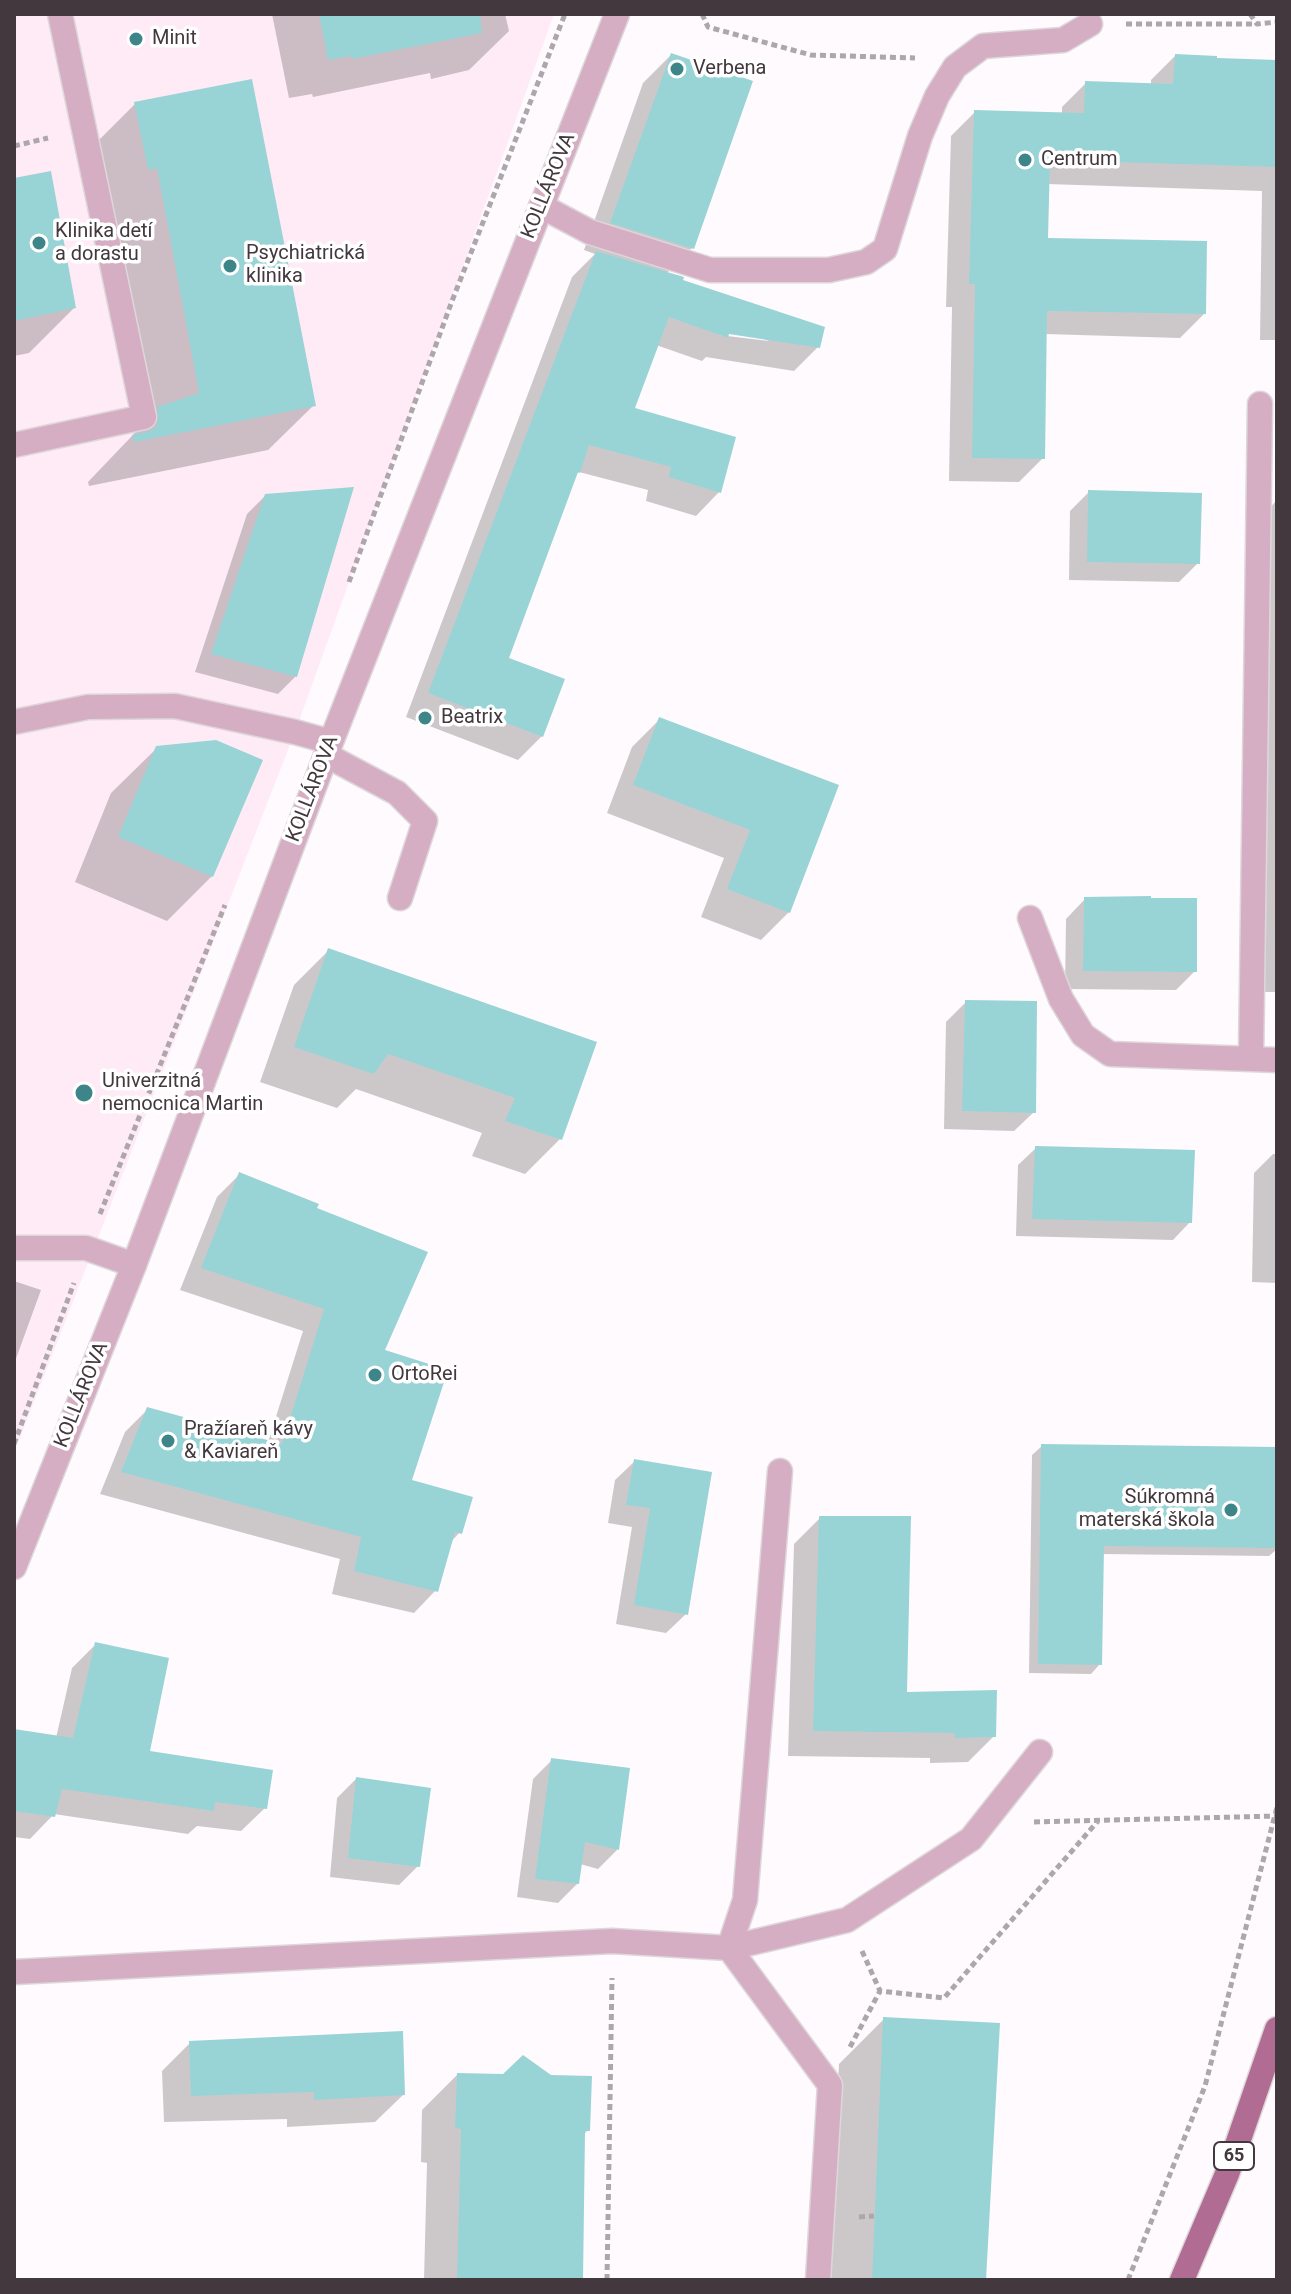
<!DOCTYPE html>
<meta charset="utf-8">
<style>
body{margin:0}
#map{position:relative;width:1291px;height:2294px;overflow:hidden;background:#fffafd;font-family:Roboto,sans-serif}
canvas{display:block}
.frame{position:absolute;inset:0;border:16px solid #42383d;pointer-events:none}
</style>
<div id="map">
<canvas width="1291" height="2294"></canvas>
<div class="frame"></div>
</div>
<script>
const c = document.querySelector('canvas').getContext('2d');
c.lineJoin = 'round';
function fillPath(path, color) { c.fillStyle = color; c.fill(path, 'evenodd'); }
function strokePath(path, color, width, dash) { c.strokeStyle = color; c.lineWidth = width; c.lineCap = dash ? 'butt' : 'round'; c.setLineDash(dash || []); c.stroke(path); }
function drawText(font, color, halo, rows, align = 'center') {
  c.font = font + ' Roboto,sans-serif'; c.lineWidth = 7; c.setLineDash([]); c.textBaseline = 'middle'; c.strokeStyle = halo; c.fillStyle = color; for (const [text, x, y, turn = 0] of rows) {
    c.save(); c.translate(x, y); c.rotate((+turn || 0) * Math.PI / 180); c.textAlign = isNaN(turn) ? turn : align; if (halo) c.strokeText(text, 0, 0); c.fillText(text, 0, 0); c.restore();
  }
}
const built = new Path2D(`
 M 14,14 L 554,14 L 295,732 L 14,1453 Z`);
const shadow = new Path2D(`
 M 272,14 L 505,14 L 509,31 L 469,70 L 431,79 L 430,73 L 313,97 L 312,94 L 289,98 Z
 M 671,55 L 692,248 L 666,274 L 818,347 L 794,371 L 706,357 L 702,361 L 656,345 L 632,409 L 719,492 L 696,516 L 646,501 L 648,490 L 579,472 L 574,476 L 507,659 L 542,736 L 518,760 L 406,717 L 572,277 L 595,254 L 584,250 L 643,83 ZM 720,331 L 760,337 L 769,341 L 719,335 Z
 M 1175,56 L 1215,60 L 1277,62 L 1277,340 L 1260,340 L 1262,191 L 1047,184 L 1045,240 L 1204,314 L 1180,338 L 1045,334 L 1043,458 L 1019,482 L 949,481 L 952,307 L 946,307 L 951,136 L 975,112 L 1062,114 L 1062,107 L 1086,83 L 1151,85 L 1151,80 Z
 M 135,104 L 314,405 L 268,450 L 89,486 L 88,482 L 151,416 L 90,149 Z
 M 14,180 L 74,308 L 29,353 L 14,356 Z
 M 1089,492 L 1198,563 L 1179,582 L 1069,580 L 1070,511 Z
 M 266,495 L 296,676 L 278,694 L 195,672 L 247,514 Z
 M 1277,500 L 1277,992 L 1257,992 L 1264,514 Z
 M 660,719 L 837,786 L 789,912 L 761,940 L 701,917 L 724,858 L 607,813 L 632,747 Z
 M 157,748 L 212,876 L 167,921 L 75,882 L 111,793 Z
 M 1085,899 L 1195,971 L 1176,990 L 1065,989 L 1066,919 Z
 M 329,950 L 594,1043 L 560,1139 L 525,1174 L 472,1156 L 482,1133 L 356,1089 L 337,1108 L 260,1082 L 294,985 Z
 M 966,1002 L 1034,1112 L 1014,1131 L 944,1129 L 946,1022 Z
 M 1036,1148 L 1190,1222 L 1173,1240 L 1016,1236 L 1018,1165 Z
 M 1273,1154 L 1277,1154 L 1277,1283 L 1252,1282 L 1254,1173 Z
 M 240,1174 L 315,1209 L 383,1351 L 410,1482 L 460,1532 L 449,1544 L 436,1590 L 414,1613 L 332,1594 L 340,1559 L 100,1494 L 125,1432 L 148,1409 L 268,1442 L 303,1331 L 180,1290 L 217,1197 Z
 M 14,1281 L 41,1290 L 14,1364 Z
 M 1042,1446 L 1277,1449 L 1277,1549 L 1269,1556 L 1102,1554 L 1100,1664 L 1091,1674 L 1029,1673 L 1032,1455 Z
 M 635,1461 L 686,1614 L 666,1633 L 616,1624 L 632,1527 L 608,1523 L 615,1480 Z
 M 820,1518 L 905,1694 L 994,1736 L 968,1762 L 930,1763 L 930,1758 L 788,1756 L 794,1544 Z
 M 95,1645 L 147,1752 L 265,1808 L 241,1831 L 197,1826 L 188,1834 L 54,1814 L 30,1839 L 14,1837 L 14,1738 L 56,1738 L 72,1668 Z
 M 552,1760 L 617,1850 L 598,1869 L 580,1864 L 578,1883 L 558,1903 L 517,1897 L 533,1779 Z
 M 356,1779 L 418,1866 L 399,1885 L 330,1877 L 337,1798 Z
 M 884,2019 L 984,2280 L 829,2280 L 839,2064 Z
 M 190,2043 L 403,2095 L 375,2122 L 287,2127 L 287,2119 L 164,2122 L 162,2071 Z
 M 457,2075 L 588,2130 L 583,2135 L 581,2280 L 424,2280 L 427,2163 L 421,2162 L 422,2110 Z`);
const building = new Path2D(`
 M 319,14 L 480,14 L 482,33 L 352,59 L 351,56 L 328,60 Z
 M 671,53 L 753,81 L 694,249 L 610,223 Z
 M 1175,54 L 1217,56 L 1217,58 L 1277,60 L 1277,167 L 1050,160 L 1048,238 L 1207,241 L 1206,314 L 1047,311 L 1045,459 L 972,458 L 975,284 L 969,284 L 974,110 L 1084,113 L 1085,81 L 1173,84 Z
 M 252,79 L 316,406 L 134,442 L 132,435 L 147,432 L 155,428 L 158,421 L 157,407 L 199,393 L 157,168 L 148,170 L 134,102 Z
 M 51,171 L 76,308 L 14,321 L 14,178 Z
 M 596,251 L 684,277 L 683,280 L 825,327 L 820,348 L 729,334 L 728,338 L 669,317 L 635,408 L 736,437 L 721,493 L 669,477 L 671,467 L 589,445 L 580,473 L 578,472 L 509,658 L 565,679 L 543,737 L 428,693 Z
 M 354,487 L 297,677 L 211,654 L 265,494 Z
 M 1088,490 L 1202,493 L 1200,564 L 1087,562 Z
 M 659,717 L 839,785 L 790,913 L 727,889 L 750,830 L 633,785 Z
 M 216,740 L 263,760 L 213,877 L 118,837 L 156,746 Z
 M 1151,896 L 1151,898 L 1197,898 L 1197,972 L 1083,971 L 1084,897 Z
 M 328,948 L 597,1042 L 562,1140 L 505,1121 L 515,1098 L 388,1054 L 374,1074 L 294,1047 Z
 M 965,1000 L 1037,1001 L 1036,1113 L 962,1111 Z
 M 1035,1146 L 1195,1150 L 1192,1223 L 1032,1219 Z
 M 239,1172 L 319,1204 L 317,1208 L 428,1252 L 385,1350 L 448,1370 L 412,1480 L 473,1497 L 462,1534 L 455,1532 L 438,1592 L 354,1571 L 361,1537 L 121,1472 L 147,1407 L 282,1444 L 324,1309 L 201,1268 Z
 M 1041,1444 L 1277,1447 L 1277,1548 L 1104,1546 L 1102,1665 L 1038,1664 Z
 M 634,1459 L 712,1472 L 688,1615 L 634,1605 L 650,1508 L 626,1505 Z
 M 819,1516 L 911,1516 L 907,1692 L 997,1690 L 996,1737 L 955,1738 L 955,1733 L 813,1731 Z
 M 95,1642 L 169,1658 L 150,1751 L 273,1770 L 267,1809 L 215,1802 L 214,1811 L 62,1789 L 55,1817 L 14,1811 L 14,1729 L 73,1738 Z
 M 551,1758 L 630,1768 L 619,1850 L 585,1842 L 579,1884 L 535,1879 Z
 M 356,1777 L 431,1788 L 420,1867 L 348,1858 Z
 M 883,2017 L 1000,2023 L 986,2280 L 872,2280 Z
 M 403,2031 L 405,2095 L 314,2100 L 314,2092 L 191,2096 L 189,2041 Z
 M 523,2055 L 551,2075 L 592,2076 L 590,2131 L 585,2131 L 583,2280 L 457,2280 L 461,2129 L 455,2128 L 457,2073 L 503,2074 Z`);
const path = new Path2D(`
 M 702,14 L 708,27 L 811,55 L 915,58
 M 1250,14 L 1257,24 L 1277,22
 M 1126,24 L 1257,24
 M 14,146 L 48,138
 M 349,582 L 452,301 L 565,14
 M 100,1214 L 225,905
 M 14,1444 L 74,1283
 M 1034,1822 L 1276,1816
 M 862,1951 L 880,1991 L 944,1998 L 1098,1821
 M 850,2047 L 880,1991
 M 859,2217 L 874,2216
 M 607,2280 L 612,1978
 M 1128,2280 L 1205,2086 L 1277,1807`);
const lane = new Path2D(`
 M 541,206 L 590,232 L 710,270 L 829,270 L 866,262 L 885,249 L 920,136 L 937,96 L 955,67 L 983,46 L 1063,40 L 1090,24
 M 1260,404 L 1251,1059 L 1277,1060
 M 14,445 L 144,417 L 60,14
 M 326,755 L 397,793 L 425,821 L 400,898
 M 1030,918 L 1061,999 L 1083,1035 L 1110,1054 L 1251,1059
 M 14,1248 L 86,1248 L 134,1265
 M 729,1948 L 745,1900 L 780,1471`);
const street = new Path2D(`
 M 14,722 L 88,707 L 175,706 L 295,732 L 331,742
 M 14,1567 L 134,1265 L 331,742 L 617,14
 M 729,1948 L 847,1920 L 971,1839 L 1040,1752
 M 14,1972 L 612,1941 L 729,1948 L 830,2085 L 818,2280`);
const primary = new Path2D(`
 M 1182,2280 L 1227,2174 L 1277,2029`);
const markers = [
 [136,39,8,"#3d8589"],
 [677,69,8,"#3d8589"],
 [1025,160,8,"#3d8589"],
 [39,243,8,"#3d8589"],
 [230,266,8,"#3d8589"],
 [425,718,8,"#3d8589"],
 [84,1093,10,"#3d8589"],
 [375,1375,8,"#3d8589"],
 [168,1441,8,"#3d8589"],
 [1231,1510,8,"#3d8589"]
];
const shields = [
 [1234,2156,40]
];
const shieldNames = [
 ["65",1234,2156]
];
const poiNames = [
 ["Minit",152,39],
 ["Verbena",693,69],
 ["Centrum",1041,160],
 ["Klinika detí",55,232],
 ["a dorastu",55,255],
 ["Psychiatrická",246,254],
 ["klinika",246,277],
 ["Beatrix",441,718],
 ["Univerzitná",102,1082],
 ["nemocnica Martin",102,1105],
 ["OrtoRei",391,1375],
 ["Pražíareň kávy",184,1430],
 ["& Kaviareň",184,1453],
 ["Súkromná",1215,1498,"right"],
 ["materská škola",1215,1521,"right"]
];
const streetNames = [
 ["KOLLÁROVA",549,186,-68],
 ["KOLLÁROVA",313,789,-69],
 ["KOLLÁROVA",82,1395,-68]
];
fillPath(built, '#ffebf5');
fillPath(shadow, '#0003');
fillPath(building, '#98d3d6');
strokePath(lane, '#ddd7da', 27);
strokePath(street, '#ddd7da', 27);
strokePath(primary, '#ddd7da', 27);
strokePath(path, '#ada6aa', 5, [6, 4]);
strokePath(lane, '#d6aec4', 24);
strokePath(street, '#d6aec4', 24);
strokePath(primary, '#b16c94', 24);
for (const [x, y, r, color] of markers) { const dot = new Path2D(); dot.arc(x, y, r, 0, 2 * Math.PI); c.fillStyle = color; c.fill(dot); strokePath(dot, '#fff', 3); }
for (const [x, y, w] of shields) { const box = new Path2D(); box.roundRect(x - w / 2, y - 14, w, 28, 6); c.fillStyle = '#fff'; c.fill(box); strokePath(box, '#42383d', 2); }
drawText('bold 18px', '#42383d', null, shieldNames);
drawText('20px', '#42383d', '#fff', poiNames, 'left');
drawText('20px', '#42383d', '#fff', streetNames);
</script>
